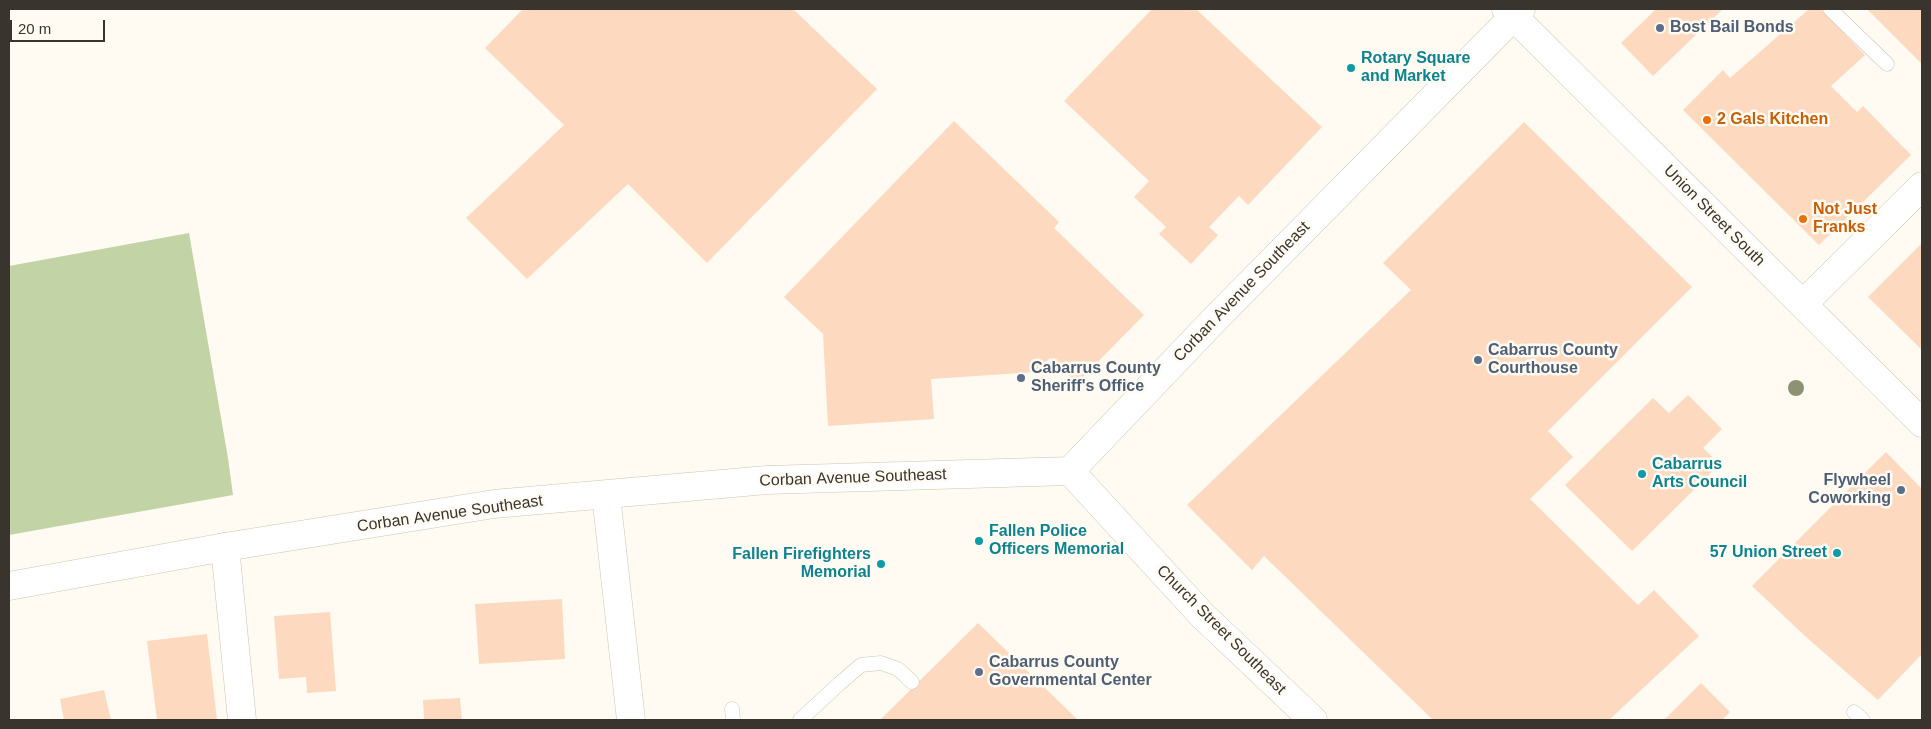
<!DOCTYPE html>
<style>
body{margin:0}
#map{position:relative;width:1931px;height:729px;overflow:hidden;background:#fffbf3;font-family:Arial,sans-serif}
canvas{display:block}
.frame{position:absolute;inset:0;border:10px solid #39352e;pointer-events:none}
.scale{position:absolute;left:10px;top:20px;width:95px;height:22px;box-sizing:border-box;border:2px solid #39352e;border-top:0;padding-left:6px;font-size:15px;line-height:18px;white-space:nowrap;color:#39352e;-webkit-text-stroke:4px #fffbf3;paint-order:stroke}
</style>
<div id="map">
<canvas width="1931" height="729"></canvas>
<div class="frame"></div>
<div class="scale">20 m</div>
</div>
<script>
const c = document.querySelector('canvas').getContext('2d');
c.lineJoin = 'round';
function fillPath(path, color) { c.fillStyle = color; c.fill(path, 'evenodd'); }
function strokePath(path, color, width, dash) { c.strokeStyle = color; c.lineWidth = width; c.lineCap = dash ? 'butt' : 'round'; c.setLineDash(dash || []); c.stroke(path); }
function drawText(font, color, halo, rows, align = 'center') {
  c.font = font + ' Arial,sans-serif'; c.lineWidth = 5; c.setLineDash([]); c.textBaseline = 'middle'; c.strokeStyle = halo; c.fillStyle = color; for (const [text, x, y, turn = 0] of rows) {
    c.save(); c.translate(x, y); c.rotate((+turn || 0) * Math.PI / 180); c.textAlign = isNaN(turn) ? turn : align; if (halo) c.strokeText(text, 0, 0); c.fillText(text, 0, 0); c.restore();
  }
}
const green = new Path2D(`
 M 189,233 L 228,458 L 233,495 L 9,535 L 9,266 Z`);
const building = new Path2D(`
 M 523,9 L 793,9 L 877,89 L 707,263 L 628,184 L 527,279 L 466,218 L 564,125 L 485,48 Z
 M 1152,9 L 1196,9 L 1322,127 L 1248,205 L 1239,196 L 1209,227 L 1218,235 L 1191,264 L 1159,234 L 1166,227 L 1134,197 L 1149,181 L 1064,101 Z
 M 1656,9 L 1723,9 L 1653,76 L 1621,43 Z
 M 1809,9 L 1821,9 L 1865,55 L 1831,86 L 1857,112 L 1863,106 L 1911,155 L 1819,245 L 1683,110 L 1723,70 L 1730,78 Z
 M 1867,9 L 1922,9 L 1922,64 Z
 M 954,121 L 1059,222 L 1054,228 L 1144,315 L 1077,383 L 1050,358 L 1036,372 L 931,379 L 934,419 L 828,426 L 823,334 L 784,297 Z
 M 1524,122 L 1692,287 L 1548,431 L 1573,457 L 1530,499 L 1638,605 L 1654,590 L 1699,636 L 1609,720 L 1433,720 L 1264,556 L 1252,570 L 1187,505 L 1411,290 L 1383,263 Z
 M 1922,243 L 1922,350 L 1868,297 Z
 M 1688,395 L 1722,429 L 1703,448 L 1720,464 L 1632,551 L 1565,485 L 1653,398 L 1669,413 Z
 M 1886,452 L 1922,489 L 1922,654 L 1878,700 L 1805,636 L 1752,586 Z
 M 562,599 L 565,659 L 479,664 L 475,604 Z
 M 330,612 L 336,691 L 307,693 L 306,677 L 279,679 L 274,616 Z
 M 978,623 L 1078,720 L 880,720 Z
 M 207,634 L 217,720 L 157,720 L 147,641 Z
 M 1701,683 L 1730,712 L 1722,720 L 1664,720 Z
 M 104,690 L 111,720 L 64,720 L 60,699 Z
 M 460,698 L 462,720 L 424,720 L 423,700 Z`);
const lane = new Path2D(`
 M 1830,9 L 1887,64
 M 732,709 L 733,720
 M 1854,712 L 1863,720
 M 800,720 L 839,684 L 861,665 L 881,663 L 898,669 L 912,682`);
const street = new Path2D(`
 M 1803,304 L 1922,186
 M 606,495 L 631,720
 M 225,547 L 242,720`);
const secondary = new Path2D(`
 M 1506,9 L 1922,423
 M 1070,471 L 1202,615 L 1313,720
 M 9,586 L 225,547 L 494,504 L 767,480 L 1070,471 L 1217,317 L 1521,9`);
const trees = [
 [1796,388]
];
const markers = [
 [1660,28,5,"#5c6f8a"],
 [1351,68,5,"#0f9aa8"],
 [1707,120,5,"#e8710a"],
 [1803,219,5,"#e8710a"],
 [1478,360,5,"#5c6f8a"],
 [1021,378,5,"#5c6f8a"],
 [1642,474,5,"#0f9aa8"],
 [1901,490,5,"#5c6f8a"],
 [979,541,5,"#0f9aa8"],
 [1837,553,5,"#0f9aa8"],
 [881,564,5,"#0f9aa8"],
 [979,672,5,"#5c6f8a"]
];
const serviceNames = [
 ["Bost Bail Bonds",1670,28],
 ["Cabarrus County",1488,351],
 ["Courthouse",1488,369],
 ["Cabarrus County",1031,369],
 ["Sheriff's Office",1031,387],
 ["Flywheel",1891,481,"right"],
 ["Coworking",1891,499,"right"],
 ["Cabarrus County",989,663],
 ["Governmental Center",989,681]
];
const cultureNames = [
 ["Rotary Square",1361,59],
 ["and Market",1361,77],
 ["Cabarrus",1652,465],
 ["Arts Council",1652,483],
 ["Fallen Police",989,532],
 ["Officers Memorial",989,550],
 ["57 Union Street",1827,553,"right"],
 ["Fallen Firefighters",871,555,"right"],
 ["Memorial",871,573,"right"]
];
const foodNames = [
 ["2 Gals Kitchen",1717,120],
 ["Not Just",1813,210],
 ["Franks",1813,228]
];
const streetNames = [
 ["Union Street South",1714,216,45],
 ["Corban Avenue Southeast",1242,292,-46],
 ["Corban Avenue Southeast",853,478,-2],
 ["Corban Avenue Southeast",450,514,-8],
 ["Church Street Southeast",1221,630,45]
];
fillPath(green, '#c2d3a6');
fillPath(building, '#fcd9bf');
strokePath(lane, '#cec4b2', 15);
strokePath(street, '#cec4b2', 29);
strokePath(secondary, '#cec4b2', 29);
strokePath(lane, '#fff', 14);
strokePath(street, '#fff', 28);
strokePath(secondary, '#fff', 28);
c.fillStyle = '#8c9272';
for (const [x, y] of trees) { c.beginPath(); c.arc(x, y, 8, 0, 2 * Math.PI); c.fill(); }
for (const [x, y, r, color] of markers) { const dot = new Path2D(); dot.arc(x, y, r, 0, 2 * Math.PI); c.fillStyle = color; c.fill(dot); strokePath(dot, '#fffbf3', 2); }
drawText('bold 16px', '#4e5e75', '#fffbf3', serviceNames, 'left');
drawText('bold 16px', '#0d838f', '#fffbf3', cultureNames, 'left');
drawText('bold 16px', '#c56008', '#fffbf3', foodNames, 'left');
drawText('16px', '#39352e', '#fffbf3', streetNames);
</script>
